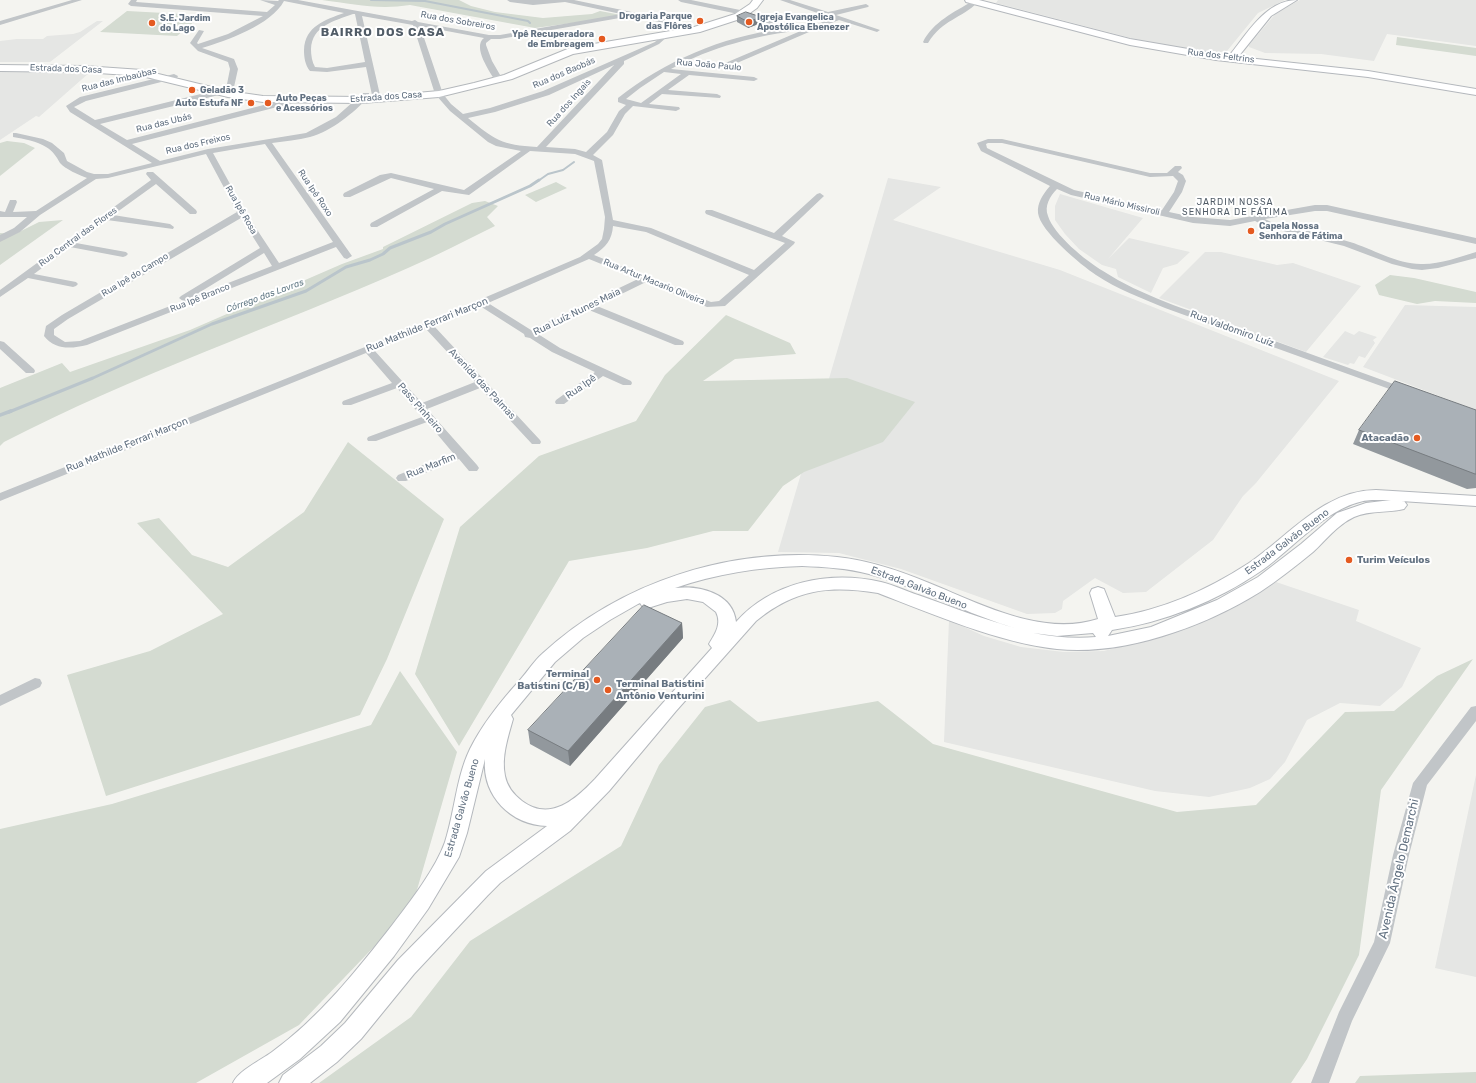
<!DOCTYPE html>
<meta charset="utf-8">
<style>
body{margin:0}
canvas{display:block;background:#f4f4f0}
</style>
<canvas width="1476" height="1083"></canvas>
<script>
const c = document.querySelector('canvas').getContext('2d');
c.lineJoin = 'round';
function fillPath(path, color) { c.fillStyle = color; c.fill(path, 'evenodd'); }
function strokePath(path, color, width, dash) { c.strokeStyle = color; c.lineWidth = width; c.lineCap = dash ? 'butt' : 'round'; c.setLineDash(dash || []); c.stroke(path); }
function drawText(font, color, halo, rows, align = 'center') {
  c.font = font + ' Rubik,sans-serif'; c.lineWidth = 4; c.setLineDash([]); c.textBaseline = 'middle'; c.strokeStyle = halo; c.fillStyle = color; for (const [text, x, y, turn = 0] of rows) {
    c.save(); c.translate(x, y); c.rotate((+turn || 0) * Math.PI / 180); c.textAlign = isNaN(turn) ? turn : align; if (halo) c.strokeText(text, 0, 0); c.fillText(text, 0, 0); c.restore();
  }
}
const built = new Path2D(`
 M 998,0 L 1285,0 L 1258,13 L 1227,51 L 1213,53 L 1171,47 L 1131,38 L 996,3 Z
 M 1300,0 L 1476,0 L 1476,46 L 1387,34 L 1374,61 L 1321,54 L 1265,53 L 1249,47 L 1249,45 L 1277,12 Z
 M 97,21 L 103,21 L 50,62 L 0,62 L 0,41 L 17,39 L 43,39 L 47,36 L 73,34 L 80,32 Z
 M 18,70 L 89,73 L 39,117 L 36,116 L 0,140 L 0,71 Z
 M 888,178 L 941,187 L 893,220 L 1060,270 L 1339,381 L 1256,483 L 1243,496 L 1213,540 L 1146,592 L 1123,593 L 1095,578 L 1063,601 L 1062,609 L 1055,613 L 1027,614 L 901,569 L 839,553 L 778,552 Z
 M 1060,194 L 1143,218 L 1108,259 L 1129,238 L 1190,252 L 1177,264 L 1163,268 L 1151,293 L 1147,291 L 1118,277 L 1116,269 L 1102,265 L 1079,249 L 1065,234 L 1055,220 L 1055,206 Z
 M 1205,252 L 1221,252 L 1277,265 L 1293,263 L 1361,286 L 1306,352 L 1159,298 Z
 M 1405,305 L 1476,307 L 1476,410 L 1363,367 Z
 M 1345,331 L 1354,335 L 1359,331 L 1377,337 L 1373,340 L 1375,343 L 1365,358 L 1359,356 L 1354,364 L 1350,363 L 1348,365 L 1323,357 Z
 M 1276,582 L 1359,610 L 1356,621 L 1421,648 L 1402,687 L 1380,706 L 1340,703 L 1307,720 L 1285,762 L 1270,779 L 1250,788 L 1209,797 L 1155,791 L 944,742 L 949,620 L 984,636 L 1021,647 L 1064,652 L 1104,651 L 1198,624 Z
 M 1476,775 L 1476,977 L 1435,968 Z`);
const green = new Path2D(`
 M 322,0 L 459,0 L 471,6 L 495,12 L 543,18 L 592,14 L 600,11 L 621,15 L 602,19 L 535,28 L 410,5 C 378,10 354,4 322,0 Z
 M 127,11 L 202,15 L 177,36 L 100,32 Z
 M 1397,37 L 1476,48 L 1476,56 L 1396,45 Z
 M 7,141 L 24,143 L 35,148 L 0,176 L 0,143 Z
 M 556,182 L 567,188 L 536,202 L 525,195 Z
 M 485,201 L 498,206 L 487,217 L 495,226 C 466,240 438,255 408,268 C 274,327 134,375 4,442 L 0,446 L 0,388 L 62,363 L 70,372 L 190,330 L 342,264 L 383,249 L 383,247 L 472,203 Z
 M 63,220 L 0,265 L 0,233 L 15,234 L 39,222 Z
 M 1390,275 L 1414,278 L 1476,292 L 1476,303 L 1435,301 L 1417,304 L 1379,295 L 1375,285 Z
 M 726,315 L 790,343 L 796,354 L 735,359 L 703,381 L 847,378 L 915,402 L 883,442 L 804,472 L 783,486 L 748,531 L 713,531 L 647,548 L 569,561 L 459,746 L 415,674 L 460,527 L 539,456 L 636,421 L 665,375 Z
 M 348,442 L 444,519 L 387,659 L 360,715 L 106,796 L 67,675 L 150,651 L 223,614 L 137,523 L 159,518 L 192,555 L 228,567 L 304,512 Z
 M 1473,659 L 1381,790 L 1359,955 L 1307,1059 L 1291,1083 L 319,1083 L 411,1017 L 470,941 L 621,846 L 659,765 L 705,707 L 730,700 L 758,722 L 878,701 L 933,744 L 1177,812 L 1256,805 L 1345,712 L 1394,711 L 1437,676 Z
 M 400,671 L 457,752 L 412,907 L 299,1025 L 196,1083 L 0,1083 L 0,829 L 112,804 L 371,725 Z
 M 1476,1072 L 1476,1083 L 1355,1083 L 1360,1076 Z`);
const streamFar2 = new Path2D(`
 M 371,0 L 425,1 L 528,21 L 530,23
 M 538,181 L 548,174 L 563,170 L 574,162`);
const streamFar1 = new Path2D(`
 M 9,412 L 93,378 L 212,324 L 306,291 L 346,267 L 370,260 L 383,254 L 390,248 L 431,232 L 445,224 L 530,186 L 539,180`);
const stream = new Path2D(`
 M 0,415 L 11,411`);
const street = new Path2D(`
 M 72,0 L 82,0 L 0,25 L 0,21 Z
 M 131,0 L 137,0 L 136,2 L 267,12 L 275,5 L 260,0 L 278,1 L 279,0 L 298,0 L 412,21 L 415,20 L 418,22 L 489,35 L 500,35 L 621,14 L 565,2 L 533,5 L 510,2 L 507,0 L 574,0 L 670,20 L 698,29 L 698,31 L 696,32 L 669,24 L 631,16 L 500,39 L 491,39 L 486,43 L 486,45 L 492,61 L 503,80 L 499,82 L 496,82 C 490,72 472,47 484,38 L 420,26 L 443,94 L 451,104 L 463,114 L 490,108 L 543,91 L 655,42 L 662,35 L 663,32 L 667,32 L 668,36 L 659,44 L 624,61 L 624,64 L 546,147 L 575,149 L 586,152 L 607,132 L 619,111 L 626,105 L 618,102 L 618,98 C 665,61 721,37 781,29 L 743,15 L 681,2 L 678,0 L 691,0 L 745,11 L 790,28 L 818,24 L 832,18 L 780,0 L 790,0 L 828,12 L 866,4 L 869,6 L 868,7 L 836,15 L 880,30 L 877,32 L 839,20 L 821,27 L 809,30 L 809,32 L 730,66 L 727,66 L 723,64 L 803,30 C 758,35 711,47 671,69 L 754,77 L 758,79 L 754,81 L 689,75 L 668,90 L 717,94 L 721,96 L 720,98 L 662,94 L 649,104 L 679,107 L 680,109 L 676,111 L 633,106 L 625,114 L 613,135 L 593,155 L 602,160 L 613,220 L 651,228 L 754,270 L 785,243 L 706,214 L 705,212 L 706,210 L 712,210 L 774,233 L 817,194 L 820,193 L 824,196 L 782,236 L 795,242 L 794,244 L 725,306 L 707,307 L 646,282 L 597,306 L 683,341 L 684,343 L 683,345 L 675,345 L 589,310 L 538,334 L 560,348 L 631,381 L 632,383 L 631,385 L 623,385 L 603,376 L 564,404 L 556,404 L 555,402 L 556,400 L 595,372 L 552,352 L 530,338 L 525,337 L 524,334 L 480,306 L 434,326 L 540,440 L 541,442 L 540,444 L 532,444 L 480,388 L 427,409 L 477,465 L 479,468 L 477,471 L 469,471 L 459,459 L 406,481 L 398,481 L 396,478 L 398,475 L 453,453 L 427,422 L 376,441 L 368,441 L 367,439 L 368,437 L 422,417 L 397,388 L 351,405 L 343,405 L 342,403 L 343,401 L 392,383 L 366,353 L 0,501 L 0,493 L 425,323 L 580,257 L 598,244 L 602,239 L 604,229 L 605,217 L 594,161 L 575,154 L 530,151 L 469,195 L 442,191 L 377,227 L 371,227 L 370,225 L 371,223 L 434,189 L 391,178 L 350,197 L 344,197 L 343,195 L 344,193 L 380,175 L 391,173 L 464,190 L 521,151 L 496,146 L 488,142 L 450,111 L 435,94 L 413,25 L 362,16 L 380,95 L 378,101 L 375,101 L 371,99 L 372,95 L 366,67 L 327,72 L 310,71 C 305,65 304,57 304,50 C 305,26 325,20 344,13 L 284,1 C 271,25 228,40 202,48 L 234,59 L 238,69 L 234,87 L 223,94 L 100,124 L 127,140 L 291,98 L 301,94 L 305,96 L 297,102 L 132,144 L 160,161 L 208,149 L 306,133 L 336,117 L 363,93 L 369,93 L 369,97 C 353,113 332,131 310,137 C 298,140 285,141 272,143 L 352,256 L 347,259 L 344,258 L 336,247 L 87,345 C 71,349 55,350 44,336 L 46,326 L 62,315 L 237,212 L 206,154 L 108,178 L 96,179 L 40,215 L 20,232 L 0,242 L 0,235 L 14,228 L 27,217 L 0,217 L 0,211 L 5,212 L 10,200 L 16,200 L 17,202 L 13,212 L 36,211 L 87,178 C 79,175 65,169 60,163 C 56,156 53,151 46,147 C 37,141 24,139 13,137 L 13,133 L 16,133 L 43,139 L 52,143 L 64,153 L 67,161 L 87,172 L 94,174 L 108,174 L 152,163 L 70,112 L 66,106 L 80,97 L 174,74 L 178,76 L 177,78 L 86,101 L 74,107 L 95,120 L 217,90 L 227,84 L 230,69 L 228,62 L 198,51 L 190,43 L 199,30 L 204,31 L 197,43 L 198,44 L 228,34 L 263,16 L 131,6 L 128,4 ZM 353,14 L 355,14 L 365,62 L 327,68 L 315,67 C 312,62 311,55 311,49 C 312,26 334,21 353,14 ZM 614,65 L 537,147 C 501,145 495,140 468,118 L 495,112 L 549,95 ZM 664,72 L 681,74 L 641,103 L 626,99 L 640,88 ZM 265,144 L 333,242 L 279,263 L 246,213 L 213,153 ZM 241,218 L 260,248 L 181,296 L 179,298 L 183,301 L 80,341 L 65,342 L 54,335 L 54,329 L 68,319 ZM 613,226 L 646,232 L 749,275 L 719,301 L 711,302 L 652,278 L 650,276 L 646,276 L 594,255 C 606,247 612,240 613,226 ZM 264,253 L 272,266 L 192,297 ZM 589,259 L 638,279 L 531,330 L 488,303 ZM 426,329 L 475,382 L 422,403 L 374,350 Z
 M 973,1 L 978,2 C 961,19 943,19 928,43 L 924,43 L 923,42 C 933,22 954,12 973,1 Z
 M 988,139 L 1002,139 L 1150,173 L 1167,173 L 1175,166 L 1181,166 L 1182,168 L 1178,172 L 1183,175 L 1186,181 L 1182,192 L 1169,212 L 1193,217 L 1230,220 L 1315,205 L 1327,205 L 1476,238 L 1476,244 L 1327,211 L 1315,211 L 1265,219 L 1273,223 C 1299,229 1325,234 1350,242 C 1373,249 1398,265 1423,264 C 1441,264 1459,257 1476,252 L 1476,258 L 1438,268 L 1422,270 L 1412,269 L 1392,264 L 1344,246 L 1267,227 L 1255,221 L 1230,226 L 1193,223 L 1071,195 L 1057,189 C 1050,196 1044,206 1048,216 C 1054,235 1086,261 1103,271 C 1142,296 1187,310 1231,325 C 1290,347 1350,368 1410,390 L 1411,392 L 1410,394 L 1406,395 L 1165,308 C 1141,298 1117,289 1096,275 C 1081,265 1040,231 1038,213 C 1037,203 1043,194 1050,186 L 981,151 L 977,143 ZM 988,143 L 1002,143 L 1150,177 L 1173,176 L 1178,181 L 1174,192 L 1162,210 L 1074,190 L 993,151 L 987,148 L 986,144 Z
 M 147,172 L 153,172 L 196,210 L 197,212 L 196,214 L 190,214 L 156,184 L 113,215 L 170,224 L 174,227 L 173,229 L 107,220 L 76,243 L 126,252 L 128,254 L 126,256 L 123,257 L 70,247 L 34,274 L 76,282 L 78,284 L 76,286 L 73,287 L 28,278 L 0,297 L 0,290 L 151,180 L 146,174 Z
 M 0,341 L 4,342 L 34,369 L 35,371 L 34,373 L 26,373 L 0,349 Z
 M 35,678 L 40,679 L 42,683 L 40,687 L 0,706 L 0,695 Z
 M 1476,706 L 1476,721 L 1427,785 L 1409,855 L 1390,943 L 1352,1021 L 1329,1083 L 1311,1083 L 1339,1012 L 1374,942 L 1393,855 L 1413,783 L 1471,707 Z`);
const secondary = new Path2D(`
 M 965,0 L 979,0 L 1130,39 L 1229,56 C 1247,34 1266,0 1297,0 L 1271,16 L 1238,57 L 1368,71 L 1476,89 L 1476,95 L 1368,77 L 1216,60 L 1130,45 L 966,2 Z
 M 1376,490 L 1476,496 L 1476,506 L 1401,501 L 1404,501 L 1407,505 L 1404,509 C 1388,513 1371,510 1354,517 C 1337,525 1326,540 1313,552 C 1296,566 1278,580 1260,592 C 1204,627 1123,656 1057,649 C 1000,643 932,614 878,593 C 829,585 795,589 756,621 L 676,711 L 609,791 L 570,831 L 500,883 L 488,895 L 414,974 L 361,1039 L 337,1062 L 310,1083 L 279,1083 L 283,1075 L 321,1046 L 345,1023 L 398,960 L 486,871 L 547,826 C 511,825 482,796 485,759 L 467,833 L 459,857 L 428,909 L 394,956 L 340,1022 L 300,1059 L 267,1083 L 233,1083 C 238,1071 261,1060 272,1052 C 320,1017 357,970 393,924 C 410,902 436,868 445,842 C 455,811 456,778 470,749 C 483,723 501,701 520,680 C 528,671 534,661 542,654 C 620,582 731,546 837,557 C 869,560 900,571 929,583 C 981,604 1042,637 1098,619 L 1090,593 L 1092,589 L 1098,587 L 1104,589 L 1115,617 C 1163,610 1209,589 1249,563 C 1289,536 1324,490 1376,490 ZM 1372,500 L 1391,500 L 1366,503 L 1337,513 L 1301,544 L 1258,577 L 1217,600 L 1151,627 L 1108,636 L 1112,630 C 1165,622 1217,601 1261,571 C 1294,548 1331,502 1372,500 ZM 802,566 C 824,567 847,568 869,574 C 920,587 967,615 1019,629 C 985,620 952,607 918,595 C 906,591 894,585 881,582 C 829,570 772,582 736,622 C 733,593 699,585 675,588 C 716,574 758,567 802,566 ZM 687,599 L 703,602 L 716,612 C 722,624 715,634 709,644 L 712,648 L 595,779 C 575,800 550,822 522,801 C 513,794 507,786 505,776 C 501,757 508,737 513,719 L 511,715 L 555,662 L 583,638 L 610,620 L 638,604 L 640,603 L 642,606 L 648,608 L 667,602 ZM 1033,633 L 1057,636 L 1093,633 L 1096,637 C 1075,639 1054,637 1033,633 Z`);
const primary = new Path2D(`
 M 753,0 L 763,0 L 757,8 L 743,18 L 700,32 L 573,54 L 512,79 L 439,97 L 362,103 L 263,102 L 228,97 L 142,76 L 84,72 L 0,71 L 0,65 L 84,66 L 142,70 L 228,91 L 263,96 L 362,97 L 394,95 L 439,91 L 474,83 L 504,75 L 570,48 L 694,27 L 735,14 L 750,4 Z`);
const wall = new Path2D(`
 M 737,16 L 761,23 L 748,28 L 737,22 Z
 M 1476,410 L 1476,488 L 1467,489 L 1353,444 L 1359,430 Z
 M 682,623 L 683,638 L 570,766 L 530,744 L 528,730 Z`);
const shadedWall = new Path2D(`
 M 761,17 L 761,23 L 748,28 L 748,22 Z
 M 682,623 L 683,638 L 570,766 L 568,751 Z`);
const building = new Path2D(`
 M 746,12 L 761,17 L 748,22 L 737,16 Z
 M 1395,381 L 1476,410 L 1476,474 L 1475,474 L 1359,430 Z
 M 644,605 L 682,623 L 568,751 L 528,730 Z`);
const markers = [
 [700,21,4,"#e45a20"],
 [749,22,4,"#e45a20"],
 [152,23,4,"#e45a20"],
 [602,39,4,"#e45a20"],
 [192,90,4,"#e45a20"],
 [251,103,4,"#e45a20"],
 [268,103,4,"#e45a20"],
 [1251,231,4,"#e45a20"],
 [1417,438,4,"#e45a20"],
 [1349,560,4,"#e45a20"],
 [597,680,4,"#e45a20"],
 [608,690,4,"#e45a20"]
];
const farPoinames = [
 ["Drogaria Parque",692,16,"right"],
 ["das Flôres",692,26,"right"],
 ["Igreja Evangelica",757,17],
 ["Apostólica Ebenezer",757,27],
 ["S.E. Jardim",160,18],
 ["do Lago",160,28],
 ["Ypê Recuperadora",594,34,"right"],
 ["de Embreagem",594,44,"right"],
 ["Geladão 3",200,90],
 ["Auto Peças",276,98],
 ["e Acessórios",276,108],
 ["Auto Estufa NF",243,103,"right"],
 ["Capela Nossa",1259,226],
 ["Senhora de Fátima",1259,236]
];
const farStreetnames = [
 ["Rua dos Sobreiros",458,21,10],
 ["Rua dos Feltrins",1221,56,7],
 ["Rua João Paulo",709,65,5],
 ["Estrada dos Casa",66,69,2],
 ["Rua dos Baobás",564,73,-23],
 ["Rua das Imbaúbas",119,80,-14],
 ["Estrada dos Casa",386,97,-4],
 ["Rua dos Ingais",569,103,-48],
 ["Rua das Ubás",164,123,-14],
 ["Rua dos Freixos",198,144,-13],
 ["Rua Ipê Roxo",315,193,56],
 ["Rua Mário Missiroli",1122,204,13],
 ["Rua Ipê Rosa",241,210,60],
 ["Rua Central das Flores",78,237,-36],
 ["Rua Ipê do Campo",135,275,-31],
 ["Rua Artur Macario Oliveira",654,282,22],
 ["Rua Ipê Branco",200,298,-22]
];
const farNeighbourhoodnames = [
 ["JARDIM NOSSA",1235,202],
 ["SENHORA DE FÁTIMA",1235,212]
];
const farWaternames = [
 ["Córrego das Lavras",265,296,-20]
];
const streetNames = [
 ["Rua Luíz Nunes Maia",577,312,-26],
 ["Rua Mathilde Ferrari Marçon",427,325,-22],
 ["Rua Valdomiro Luíz",1232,329,20],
 ["Avenida das Palmas",482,384,47],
 ["Rua Ipê",581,387,-35],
 ["Pass Pinheiro",420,408,49],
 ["Rua Mathilde Ferrari Marçon",127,445,-22],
 ["Rua Marfim",431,466,-22],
 ["Estrada Galvão Bueno",1287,542,-37],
 ["Estrada Galvão Bueno",919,588,21],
 ["Estrada Galvão Bueno",462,808,-74]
];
const poiNames = [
 ["Atacadão",1409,438],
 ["Turim Veículos",1357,560,"left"],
 ["Terminal",589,674],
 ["Batistini (C/B)",589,686],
 ["Terminal Batistini",616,684,"left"],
 ["Antônio Venturini",616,696,"left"]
];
const farDistrictnames = [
 ["BAIRRO DOS CASA",383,33]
];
const nearStreetnames = [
 ["Avenida Ângelo Demarchi",1399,869,-77]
];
fillPath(built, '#e5e6e4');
fillPath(green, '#d4dbd1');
strokePath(streamFar2, '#bac5cb', 2);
strokePath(streamFar1, '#bac5cb', 3);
strokePath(stream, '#bac5cb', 3.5);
strokePath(secondary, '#b4b8bd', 2);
strokePath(primary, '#b4b8bc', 2);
fillPath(street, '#c1c5c8');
fillPath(secondary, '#fff');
fillPath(primary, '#fff');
fillPath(wall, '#92989d');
fillPath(shadedWall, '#777c80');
fillPath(building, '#aab1b7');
strokePath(building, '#777c80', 1);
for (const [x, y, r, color] of markers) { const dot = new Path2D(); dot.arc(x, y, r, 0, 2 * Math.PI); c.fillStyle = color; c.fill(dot); strokePath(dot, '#fff', 1.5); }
drawText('bold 9px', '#637282', '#fff', farPoinames, 'left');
drawText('9px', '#637282', '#fff', farStreetnames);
c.letterSpacing = '1px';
drawText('9px', '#515c67', '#fff', farNeighbourhoodnames);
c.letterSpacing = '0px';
drawText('italic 9px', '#637a86', '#fff', farWaternames);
drawText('10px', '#637282', '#fff', streetNames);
drawText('bold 10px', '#637282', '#fff', poiNames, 'right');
c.letterSpacing = '1px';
drawText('bold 12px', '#515c67', '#fff', farDistrictnames);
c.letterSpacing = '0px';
drawText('12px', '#637282', '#fff', nearStreetnames);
</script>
